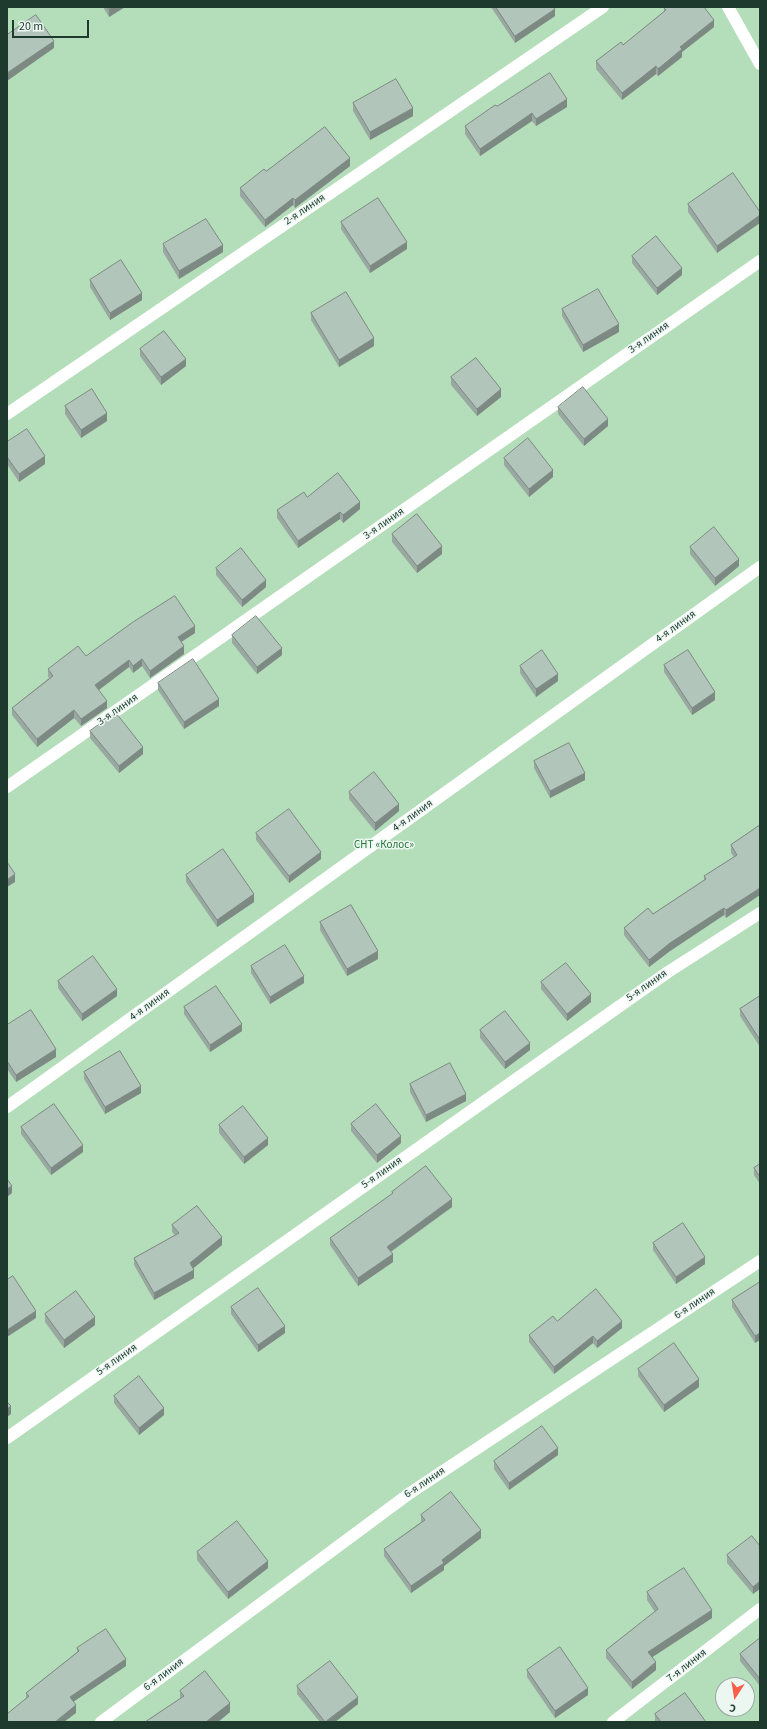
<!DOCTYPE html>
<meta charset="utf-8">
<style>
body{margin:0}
#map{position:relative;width:767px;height:1729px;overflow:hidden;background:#ddeae2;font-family:"Source Sans 3",sans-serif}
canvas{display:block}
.frame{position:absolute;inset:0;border:8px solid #1e3a2f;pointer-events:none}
.north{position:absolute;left:715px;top:1677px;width:40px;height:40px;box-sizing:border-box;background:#edf7f1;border:1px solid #9aaba3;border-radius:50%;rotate:192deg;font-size:11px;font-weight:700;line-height:16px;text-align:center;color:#1e3a2f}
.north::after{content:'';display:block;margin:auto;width:14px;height:18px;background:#fb5e4a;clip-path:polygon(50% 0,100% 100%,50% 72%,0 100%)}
.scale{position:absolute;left:12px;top:20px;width:77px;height:18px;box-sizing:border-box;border:2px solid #1e3a2f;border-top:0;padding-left:5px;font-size:12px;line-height:14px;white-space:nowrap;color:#1e3a2f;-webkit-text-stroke:3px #edf7f1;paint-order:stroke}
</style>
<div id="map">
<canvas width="767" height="1729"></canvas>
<div class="frame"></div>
<div class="north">С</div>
<div class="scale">20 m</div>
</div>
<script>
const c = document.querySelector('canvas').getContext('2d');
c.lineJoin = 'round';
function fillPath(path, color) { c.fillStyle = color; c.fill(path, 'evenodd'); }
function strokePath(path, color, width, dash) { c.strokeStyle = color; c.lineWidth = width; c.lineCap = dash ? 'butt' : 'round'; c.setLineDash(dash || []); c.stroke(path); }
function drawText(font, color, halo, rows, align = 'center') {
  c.font = font + ' "Source Sans 3",sans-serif'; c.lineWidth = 3; c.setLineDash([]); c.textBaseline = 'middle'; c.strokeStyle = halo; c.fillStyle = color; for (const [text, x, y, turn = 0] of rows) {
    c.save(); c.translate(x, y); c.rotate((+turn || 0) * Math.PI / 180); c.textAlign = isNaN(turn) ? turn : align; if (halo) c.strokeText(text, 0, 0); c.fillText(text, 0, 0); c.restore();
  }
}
const green = new Path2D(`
 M 7,7 L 760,7 L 760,1722 L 7,1722 ZM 723,1685 L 747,1685 L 747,1709 L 723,1709 Z`);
const minor = new Path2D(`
 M 728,7 L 760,64
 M 7,414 L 603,7
 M 7,787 L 760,261
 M 7,1107 L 760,567
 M 7,1438 L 668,972 L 760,913
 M 101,1722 L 410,1493 L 760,1261
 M 613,1722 L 760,1609`);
const wall = new Path2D(`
 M 103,7 L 125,7 L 109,17 Z
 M 491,7 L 554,7 L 555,16 L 515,43 Z
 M 664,8 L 714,27 L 682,52 L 682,57 L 658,76 L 656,74 L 622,100 L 596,69 L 596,61 L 623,45 L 664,12 Z
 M 353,103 L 413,116 L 370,140 L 353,111 Z
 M 497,106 L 567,107 L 536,126 L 532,121 L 480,156 L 465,134 L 465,126 Z
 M 350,166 L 295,208 L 293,205 L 265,227 L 240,196 L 240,188 L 266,171 Z
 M 688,204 L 760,212 L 717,253 L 688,212 Z
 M 341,222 L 407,249 L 370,273 L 341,229 Z
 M 163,244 L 223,252 L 179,279 L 163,252 Z
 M 632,256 L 682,275 L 657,295 L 632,263 Z
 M 90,280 L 142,300 L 110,320 L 90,287 Z
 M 562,309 L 619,332 L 583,352 L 562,316 Z
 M 311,313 L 374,346 L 339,367 L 311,320 Z
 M 140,349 L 186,366 L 161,385 L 140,356 Z
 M 451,377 L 501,397 L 477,416 L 451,385 Z
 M 65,406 L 107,421 L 81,438 L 65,414 Z
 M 558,407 L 608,426 L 584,446 L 558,414 Z
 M 7,442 L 45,464 L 19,482 L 7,464 Z
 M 504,458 L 553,477 L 529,497 L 504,465 Z
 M 307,497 L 360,509 L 343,523 L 340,519 L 298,548 L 277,518 L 277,510 Z
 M 392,534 L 442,554 L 417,573 L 392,542 Z
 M 690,547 L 739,566 L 715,586 L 690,554 Z
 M 216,568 L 266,587 L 242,607 L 216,575 Z
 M 195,633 L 181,642 L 184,654 L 150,678 L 142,666 L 133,673 L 129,667 L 98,690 L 107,708 L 81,726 L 74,718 L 37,747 L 12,715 L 12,708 L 49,678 L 48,676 L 48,669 L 86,656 Z
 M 232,635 L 282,655 L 257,674 L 232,643 Z
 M 664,665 L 715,700 L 692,715 L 664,672 Z
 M 520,666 L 558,681 L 536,697 L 520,673 Z
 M 158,683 L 219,706 L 184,729 L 158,690 Z
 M 90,731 L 143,754 L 119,773 L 90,738 Z
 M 534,761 L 585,780 L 550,798 L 534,768 Z
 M 349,792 L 399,811 L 375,831 L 349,799 Z
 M 759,826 L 726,918 L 724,915 L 670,951 L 649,967 L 624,935 L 624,928 L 653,914 L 704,880 L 704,876 L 734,857 L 731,853 L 731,845 Z
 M 256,833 L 321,859 L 289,883 L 256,840 Z
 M 186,875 L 254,902 L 217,927 L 186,882 Z
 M 320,922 L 378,959 L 347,976 L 320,930 Z
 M 251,966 L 304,983 L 270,1004 L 251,973 Z
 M 58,981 L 117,996 L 82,1021 L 58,988 Z
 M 541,982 L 591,1002 L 567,1021 L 541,989 Z
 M 760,996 L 760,1047 L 740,1016 L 740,1009 Z
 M 184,1007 L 242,1031 L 210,1052 L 184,1014 Z
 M 7,1025 L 56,1057 L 16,1082 L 7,1069 Z
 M 480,1030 L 530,1050 L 505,1069 L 480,1038 Z
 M 84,1072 L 141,1093 L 105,1114 L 84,1079 Z
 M 410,1084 L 466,1101 L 426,1122 L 410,1092 Z
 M 351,1124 L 401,1143 L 377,1163 L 351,1131 Z
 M 219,1125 L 268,1145 L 244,1164 L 219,1133 Z
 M 21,1127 L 83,1152 L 51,1175 L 21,1134 Z
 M 760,1164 L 760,1184 L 754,1175 L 754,1168 Z
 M 392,1192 L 452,1207 L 391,1252 L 393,1262 L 358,1286 L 330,1245 L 330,1238 L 392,1194 Z
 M 172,1225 L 222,1245 L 193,1268 L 194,1278 L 154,1300 L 134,1265 L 134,1258 L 175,1235 L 172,1232 Z
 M 653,1243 L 705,1264 L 676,1284 L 653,1250 Z
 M 760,1282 L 755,1343 L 732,1307 L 732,1300 Z
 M 231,1307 L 285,1333 L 258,1352 L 231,1314 Z
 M 45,1314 L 95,1325 L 64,1348 L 45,1322 Z
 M 557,1321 L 622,1328 L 597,1348 L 593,1343 L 554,1374 L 529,1342 L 529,1335 Z
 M 638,1369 L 699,1387 L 664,1412 L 638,1376 Z
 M 114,1396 L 164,1415 L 139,1435 L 114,1403 Z
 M 558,1455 L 509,1490 L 494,1469 L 494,1461 Z
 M 421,1515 L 481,1538 L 444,1566 L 444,1570 L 411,1593 L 384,1556 L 384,1549 L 421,1522 Z
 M 760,1546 L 753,1594 L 727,1563 L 727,1555 Z
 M 197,1552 L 268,1568 L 228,1599 L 197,1560 Z
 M 647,1592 L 712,1618 L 652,1657 L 656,1670 L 632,1689 L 606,1658 L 606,1650 L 655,1612 L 647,1600 Z
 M 760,1638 L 760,1686 L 740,1661 L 740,1654 Z
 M 77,1648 L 126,1666 L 73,1702 L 76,1713 L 26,1698 L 26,1693 L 77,1652 Z
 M 527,1670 L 588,1695 L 555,1718 L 527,1677 Z
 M 297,1686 L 358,1704 L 335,1722 L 320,1722 L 297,1694 Z
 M 180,1691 L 230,1712 L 218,1722 L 145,1722 L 180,1699 Z
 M 655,1714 L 706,1722 L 656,1722 L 655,1721 Z`);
const shadedWall = new Path2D(`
 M 113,7 L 125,7 L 109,17 L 109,9 Z
 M 555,9 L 555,16 L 515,43 L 515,36 Z
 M 714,20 L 714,27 L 682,52 L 682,57 L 658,76 L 658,69 L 680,47 Z
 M 54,41 L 54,48 L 7,81 L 7,73 Z
 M 656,66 L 656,74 L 622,100 L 622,93 Z
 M 8,85 L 8,93 L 7,94 L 7,86 Z
 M 567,99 L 567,107 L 536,126 L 536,119 Z
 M 413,108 L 413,116 L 370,140 L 370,132 Z
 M 532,113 L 532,121 L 480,156 L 480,149 Z
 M 350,158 L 350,166 L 295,208 L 295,200 Z
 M 293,198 L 293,205 L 265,227 L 265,220 Z
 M 760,215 L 760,223 L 717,253 L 717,246 Z
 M 407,242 L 407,249 L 370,273 L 370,266 Z
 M 223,245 L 223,252 L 179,279 L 179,271 Z
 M 682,268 L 682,275 L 657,295 L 657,288 Z
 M 142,293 L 142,300 L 110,320 L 110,313 Z
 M 619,324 L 619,332 L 583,352 L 583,345 Z
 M 374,338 L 374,346 L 339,367 L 339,360 Z
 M 186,359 L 186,366 L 161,385 L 161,377 Z
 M 501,389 L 501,397 L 477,416 L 477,409 Z
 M 107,413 L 107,421 L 81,438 L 81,430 Z
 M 608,419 L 608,426 L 584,446 L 584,439 Z
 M 45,456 L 45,464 L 19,482 L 19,474 Z
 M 553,470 L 553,477 L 529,497 L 529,489 Z
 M 360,502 L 360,509 L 343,523 L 343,515 Z
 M 340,512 L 340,519 L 298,548 L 298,541 Z
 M 442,546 L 442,554 L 417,573 L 417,566 Z
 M 739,559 L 739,566 L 715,586 L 715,578 Z
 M 266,580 L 266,587 L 242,607 L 242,600 Z
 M 195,626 L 195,633 L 178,644 L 178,637 Z
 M 184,646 L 184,654 L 150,678 L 150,671 Z
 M 282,648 L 282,655 L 257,674 L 257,667 Z
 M 142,659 L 142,666 L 133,673 L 133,666 Z
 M 129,660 L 129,667 L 95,693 L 95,685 Z
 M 558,674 L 558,681 L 536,697 L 536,689 Z
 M 715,692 L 715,700 L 692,715 L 692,708 Z
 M 219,699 L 219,706 L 184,729 L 184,722 Z
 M 107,701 L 107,708 L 81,726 L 81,719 Z
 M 74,710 L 74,718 L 37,747 L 37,739 Z
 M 143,747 L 143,754 L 119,773 L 119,766 Z
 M 585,773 L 585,780 L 550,798 L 550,791 Z
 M 399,804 L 399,811 L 375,831 L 375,823 Z
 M 321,852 L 321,859 L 289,883 L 289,876 Z
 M 15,874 L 15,882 L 7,887 L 7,880 Z
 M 760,888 L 760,895 L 726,918 L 726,910 Z
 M 254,894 L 254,902 L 217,927 L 217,920 Z
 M 724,908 L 724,915 L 670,951 L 649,967 L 649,960 L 670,943 Z
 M 378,951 L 378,959 L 347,976 L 347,969 Z
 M 304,976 L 304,983 L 270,1004 L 270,997 Z
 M 117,989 L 117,996 L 82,1021 L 82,1014 Z
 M 591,994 L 591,1002 L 567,1021 L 567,1014 Z
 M 242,1024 L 242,1031 L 210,1052 L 210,1045 Z
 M 530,1043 L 530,1050 L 505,1069 L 505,1062 Z
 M 56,1049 L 56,1057 L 16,1082 L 16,1075 Z
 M 141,1086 L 141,1093 L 105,1114 L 105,1107 Z
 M 466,1094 L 466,1101 L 426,1122 L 426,1115 Z
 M 401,1136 L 401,1143 L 377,1163 L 377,1155 Z
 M 268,1138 L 268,1145 L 244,1164 L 244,1157 Z
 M 83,1145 L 83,1152 L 51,1175 L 51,1168 Z
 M 12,1186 L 12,1193 L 7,1197 L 7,1189 Z
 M 452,1199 L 452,1207 L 387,1254 L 387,1247 Z
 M 222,1237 L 222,1245 L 190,1271 L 190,1263 Z
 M 393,1254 L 393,1262 L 358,1286 L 358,1278 Z
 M 705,1257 L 705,1264 L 676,1284 L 676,1277 Z
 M 194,1270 L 194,1278 L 154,1300 L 154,1293 Z
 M 36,1311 L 36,1318 L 7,1337 L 7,1330 Z
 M 95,1317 L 95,1325 L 64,1348 L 64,1340 Z
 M 622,1321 L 622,1328 L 597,1348 L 597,1341 Z
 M 285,1326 L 285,1333 L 258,1352 L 258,1345 Z
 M 760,1333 L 760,1340 L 755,1343 L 755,1336 Z
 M 593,1336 L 593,1343 L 554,1374 L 554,1367 Z
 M 699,1379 L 699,1387 L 664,1412 L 664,1405 Z
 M 11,1406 L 11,1414 L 7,1417 L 7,1409 Z
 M 164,1408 L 164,1415 L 139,1435 L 139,1428 Z
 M 558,1448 L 558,1455 L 509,1490 L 509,1483 Z
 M 481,1530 L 481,1538 L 444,1566 L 444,1570 L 411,1593 L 411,1586 L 442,1560 Z
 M 268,1561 L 268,1568 L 228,1599 L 228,1592 Z
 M 760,1581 L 760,1589 L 753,1594 L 753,1587 Z
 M 712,1610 L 712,1618 L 648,1660 L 648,1652 Z
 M 126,1659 L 126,1666 L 70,1704 L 70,1697 Z
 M 656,1662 L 656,1670 L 632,1689 L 632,1682 Z
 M 588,1688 L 588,1695 L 555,1718 L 555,1711 Z
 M 358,1697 L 358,1704 L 335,1722 L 326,1722 Z
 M 230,1703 L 230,1712 L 218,1722 L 206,1722 Z
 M 76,1705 L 76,1713 L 64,1722 L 55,1722 Z`);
const building = new Path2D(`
 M 107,7 L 113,7 L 109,9 Z
 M 496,7 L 554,7 L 555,9 L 515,36 Z
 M 665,7 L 704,7 L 714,20 L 680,47 L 682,49 L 658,69 L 656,66 L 622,93 L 596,61 L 621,42 L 623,45 L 666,10 L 664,8 Z
 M 36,15 L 54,41 L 7,73 L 7,35 Z
 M 550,73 L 567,99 L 536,119 L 532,113 L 480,149 L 465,126 L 495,105 L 497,106 Z
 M 396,79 L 413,108 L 370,132 L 353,103 Z
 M 325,127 L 350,158 L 295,200 L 293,198 L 265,220 L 240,188 L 264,169 L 266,171 Z
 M 733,173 L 760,212 L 760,215 L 717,246 L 688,204 Z
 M 378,198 L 407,242 L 370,266 L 341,222 Z
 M 206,219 L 223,245 L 179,271 L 163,244 Z
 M 656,236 L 682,268 L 657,288 L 632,256 Z
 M 121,260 L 142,293 L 110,313 L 90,280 Z
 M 598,289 L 619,324 L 583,345 L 562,309 Z
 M 346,292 L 374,338 L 339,360 L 311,313 Z
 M 164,331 L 186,359 L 161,377 L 140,349 Z
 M 476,358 L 501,389 L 477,409 L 451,377 Z
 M 583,387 L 608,419 L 584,439 L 558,407 Z
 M 92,389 L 107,413 L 81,430 L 65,406 Z
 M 27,429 L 45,456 L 19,474 L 7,457 L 7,442 Z
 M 528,438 L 553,470 L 529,489 L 504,458 Z
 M 338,473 L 360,502 L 343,515 L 340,512 L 298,541 L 277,510 L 304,492 L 307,497 Z
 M 417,514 L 442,546 L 417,566 L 392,534 Z
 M 714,527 L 739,559 L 715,578 L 690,547 Z
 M 241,548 L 266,580 L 242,600 L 216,568 Z
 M 175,596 L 195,626 L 178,637 L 184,646 L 150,671 L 142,659 L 133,666 L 129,660 L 95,685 L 107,701 L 81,719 L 74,710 L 37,739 L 12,708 L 53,676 L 48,669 L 78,646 L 86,656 L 133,622 Z
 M 256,616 L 282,648 L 257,667 L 232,635 Z
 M 542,650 L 558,674 L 536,689 L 520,666 Z
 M 688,650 L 715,692 L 692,708 L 664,665 Z
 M 193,659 L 219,699 L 184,722 L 158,683 Z
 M 116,713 L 143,747 L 119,766 L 90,731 Z
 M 569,743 L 585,773 L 550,791 L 534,761 Z
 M 374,772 L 399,804 L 375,823 L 349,792 Z
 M 289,809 L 321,852 L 289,876 L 256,833 Z
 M 759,826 L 760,828 L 760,888 L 726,910 L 724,908 L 670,943 L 649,960 L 624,928 L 648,908 L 653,914 L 706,879 L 704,876 L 737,855 L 731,845 Z
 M 223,849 L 254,894 L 217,920 L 186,875 Z
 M 7,862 L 15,874 L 7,880 Z
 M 351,905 L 378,951 L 347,969 L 320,922 Z
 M 285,945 L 304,976 L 270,997 L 251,966 Z
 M 93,956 L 117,989 L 82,1014 L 58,981 Z
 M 566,963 L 591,994 L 567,1014 L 541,982 Z
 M 216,986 L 242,1024 L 210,1045 L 184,1007 Z
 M 760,996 L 760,1040 L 740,1009 Z
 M 31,1010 L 56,1049 L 16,1075 L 7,1061 L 7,1025 Z
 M 505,1011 L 530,1043 L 505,1062 L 480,1030 Z
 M 120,1051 L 141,1086 L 105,1107 L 84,1072 Z
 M 450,1063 L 466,1094 L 426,1115 L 410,1084 Z
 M 54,1104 L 83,1145 L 51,1168 L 21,1127 Z
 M 376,1104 L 401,1136 L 377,1155 L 351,1124 Z
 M 243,1106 L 268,1138 L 244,1157 L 219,1125 Z
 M 760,1164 L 760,1177 L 754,1168 Z
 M 426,1166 L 452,1199 L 387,1247 L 393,1254 L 358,1278 L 330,1238 L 393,1193 L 392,1192 Z
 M 7,1179 L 12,1186 L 7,1189 Z
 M 197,1206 L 222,1237 L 190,1263 L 194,1270 L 154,1293 L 134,1258 L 179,1233 L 172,1225 Z
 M 683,1223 L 705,1257 L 676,1277 L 653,1243 Z
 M 13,1276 L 36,1311 L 7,1330 L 7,1280 Z
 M 760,1282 L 760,1333 L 755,1336 L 732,1300 Z
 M 258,1288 L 285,1326 L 258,1345 L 231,1307 Z
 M 596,1289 L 622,1321 L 597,1341 L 593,1336 L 554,1367 L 529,1335 L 553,1316 L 557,1321 Z
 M 76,1291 L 95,1317 L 64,1340 L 45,1314 Z
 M 674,1343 L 699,1379 L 664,1405 L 638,1369 Z
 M 139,1376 L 164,1408 L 139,1428 L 114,1396 Z
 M 7,1402 L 11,1406 L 7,1409 Z
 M 542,1426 L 558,1448 L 509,1483 L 494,1461 Z
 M 451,1492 L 481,1530 L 442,1560 L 444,1563 L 411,1586 L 384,1549 L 425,1520 L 421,1515 Z
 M 237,1521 L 268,1561 L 228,1592 L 197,1552 Z
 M 752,1536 L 760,1546 L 760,1581 L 753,1587 L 727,1555 Z
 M 684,1568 L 712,1610 L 648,1652 L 656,1662 L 632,1682 L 606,1650 L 658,1609 L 647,1592 Z
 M 106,1629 L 126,1659 L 70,1697 L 76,1705 L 55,1722 L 7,1722 L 7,1714 L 29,1696 L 26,1693 L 79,1651 L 77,1648 Z
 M 760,1638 L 760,1679 L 740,1654 Z
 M 560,1647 L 588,1688 L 555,1711 L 527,1670 Z
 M 330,1661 L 358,1697 L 325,1722 L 297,1686 Z
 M 205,1671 L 230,1703 L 206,1722 L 145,1722 L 184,1696 L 180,1691 Z
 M 685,1693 L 706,1722 L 661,1722 L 655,1714 Z`);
const streetNames = [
 ["2-я линия",305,210,-34],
 ["3-я линия",649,338,-35],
 ["3-я линия",384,524,-35],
 ["4-я линия",676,627,-36],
 ["3-я линия",118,710,-35],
 ["4-я линия",413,816,-36],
 ["5-я линия",647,986,-35],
 ["4-я линия",150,1005,-36],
 ["5-я линия",382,1173,-35],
 ["6-я линия",695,1304,-34],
 ["5-я линия",117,1360,-35],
 ["6-я линия",425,1483,-34],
 ["7-я линия",687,1666,-38],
 ["6-я линия",164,1675,-37]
];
const parkNames = [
 ["СНТ «Колос»",384,846]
];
fillPath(green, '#b4ddb9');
strokePath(minor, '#fff', 12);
fillPath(wall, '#99a9a1');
fillPath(shadedWall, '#7d8a83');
fillPath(building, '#b2c5bb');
strokePath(building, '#7d8a83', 1);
drawText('11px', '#1e3a2f', '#edf7f1', streetNames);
drawText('11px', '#267339', '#edf7f1', parkNames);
</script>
